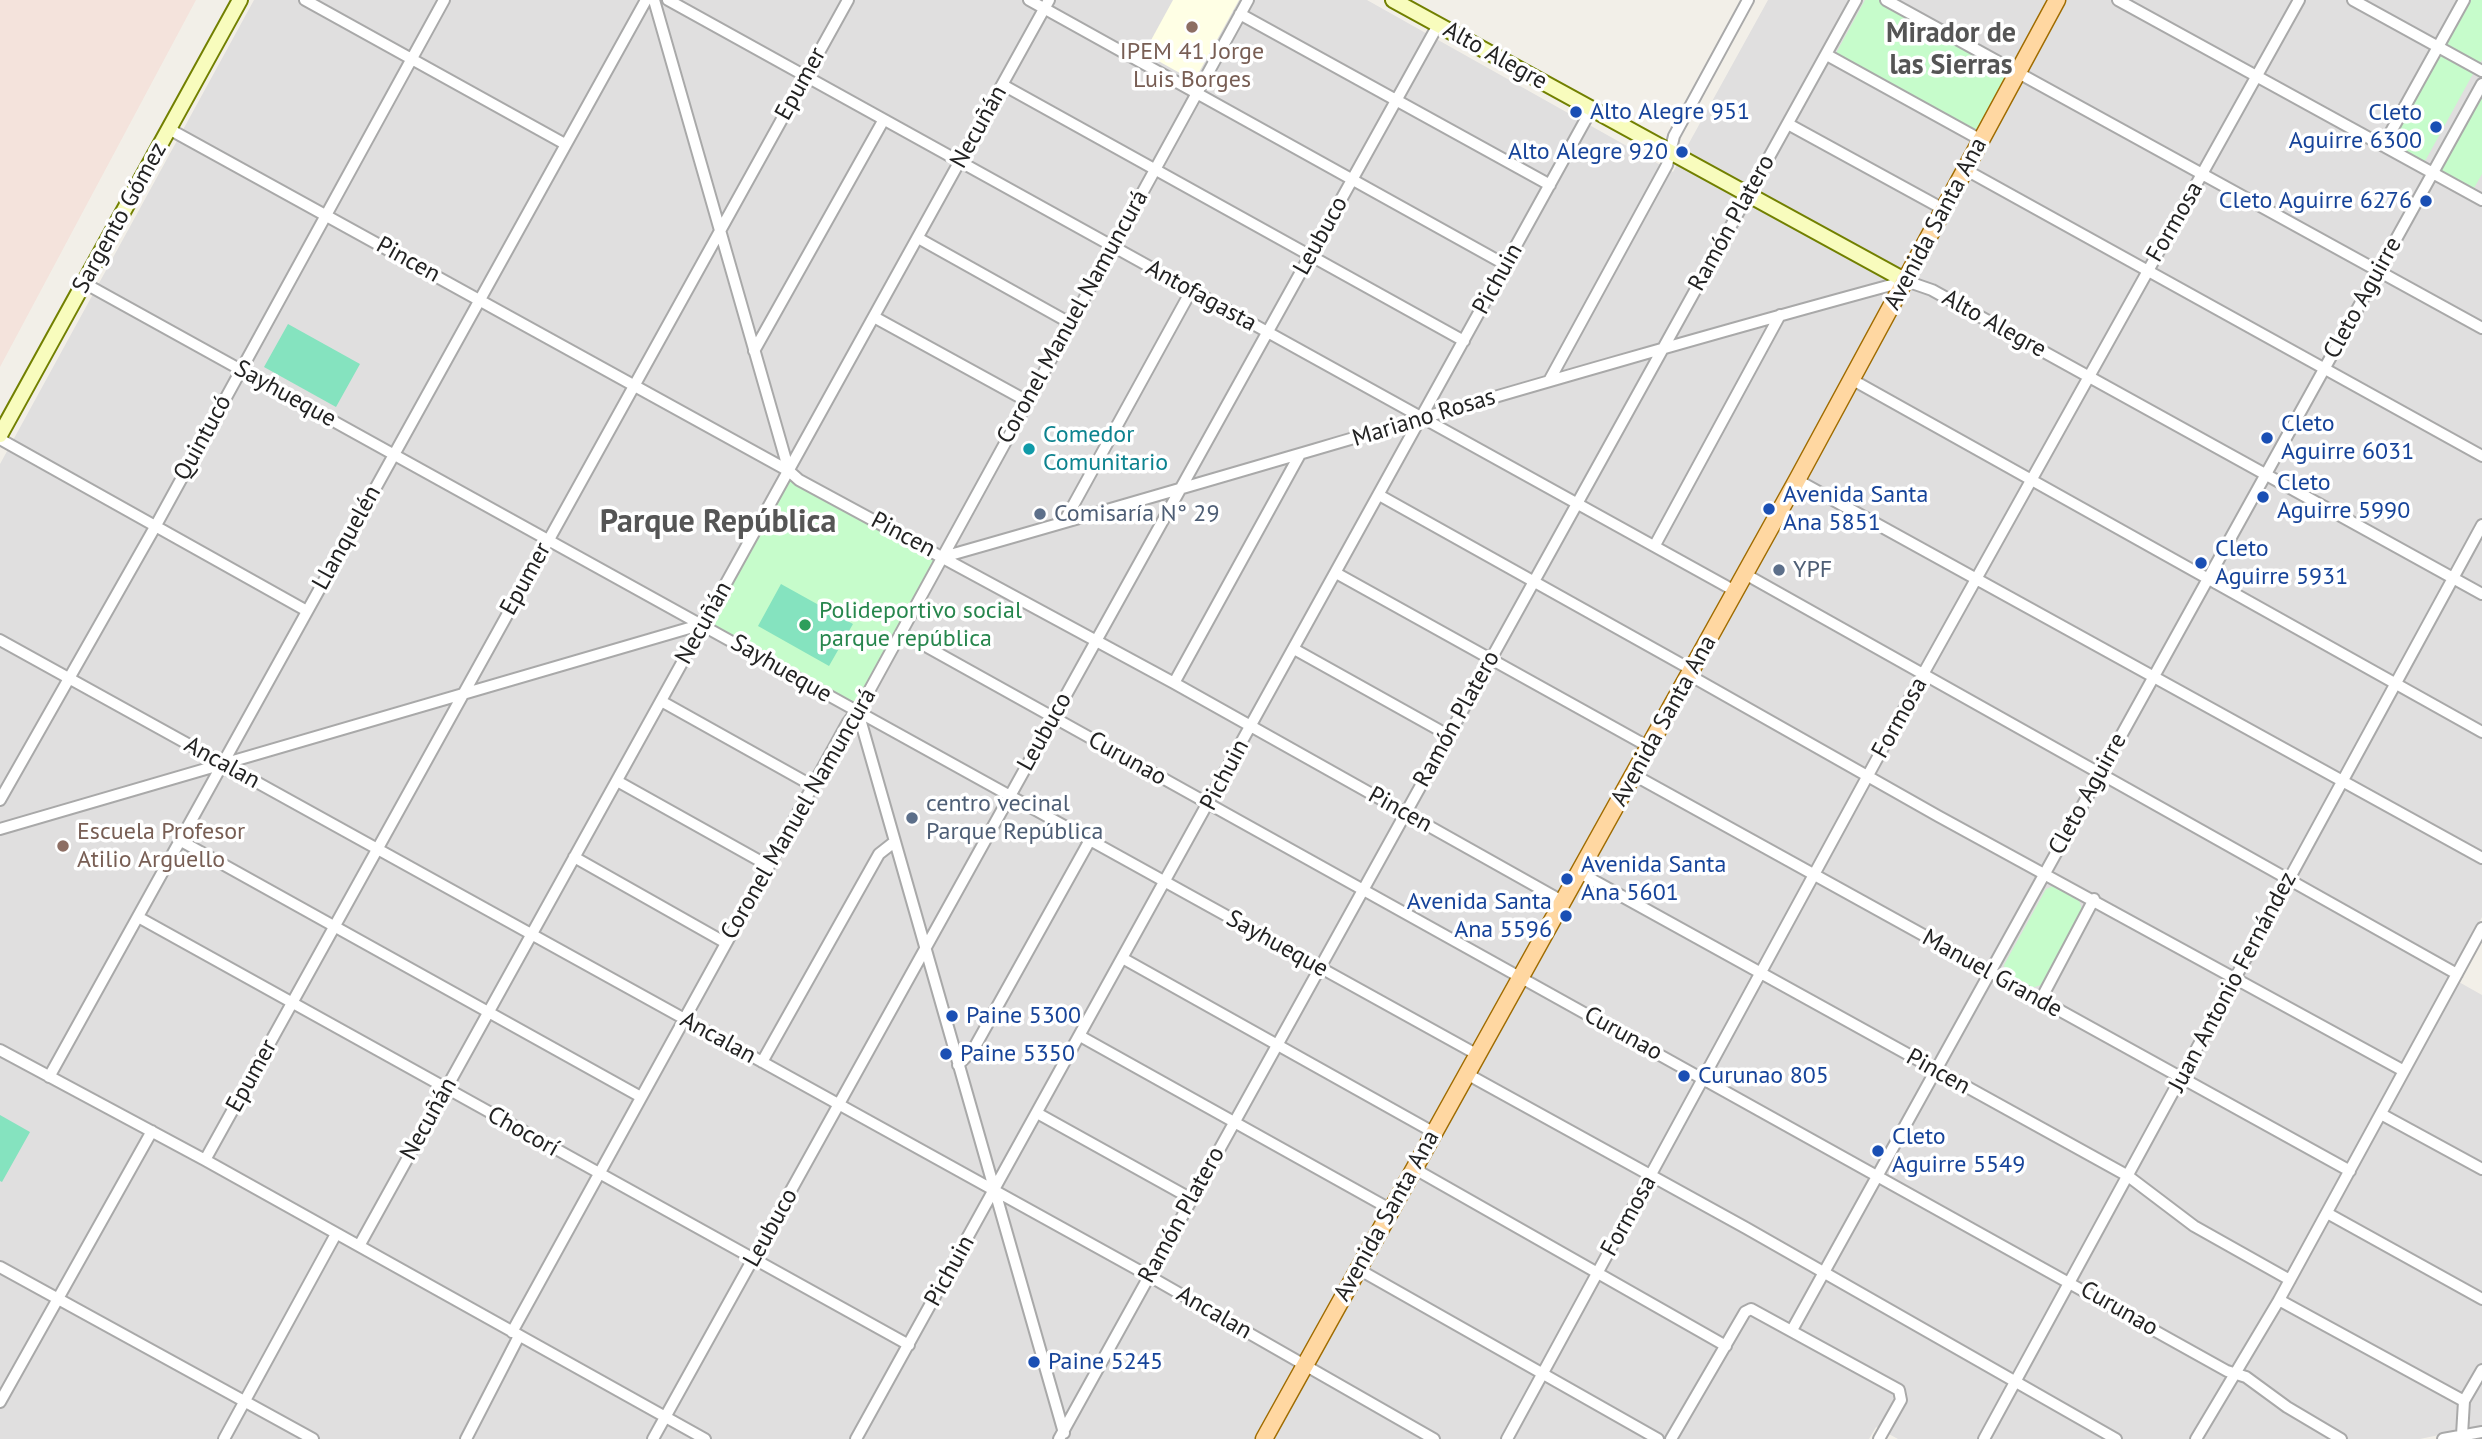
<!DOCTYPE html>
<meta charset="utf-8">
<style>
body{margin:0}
canvas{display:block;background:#f2efe8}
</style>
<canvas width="2482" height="1439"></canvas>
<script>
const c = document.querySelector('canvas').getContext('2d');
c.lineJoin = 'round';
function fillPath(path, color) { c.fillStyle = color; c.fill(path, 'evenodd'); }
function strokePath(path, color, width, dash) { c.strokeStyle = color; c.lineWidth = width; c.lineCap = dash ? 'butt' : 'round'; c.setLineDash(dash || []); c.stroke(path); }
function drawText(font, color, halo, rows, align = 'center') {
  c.font = font + ' "PT Sans",sans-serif'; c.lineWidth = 7; c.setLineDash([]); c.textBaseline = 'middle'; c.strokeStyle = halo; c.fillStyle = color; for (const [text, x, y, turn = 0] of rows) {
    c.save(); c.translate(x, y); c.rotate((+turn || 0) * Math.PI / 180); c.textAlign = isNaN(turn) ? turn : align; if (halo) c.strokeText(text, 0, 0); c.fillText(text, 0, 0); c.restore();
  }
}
const residential = new Path2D(`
 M 254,0 L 1367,0 L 1673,172 L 1768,0 L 2482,0 L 2482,917 L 2450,977 L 2482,995 L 2482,1426 L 2420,1439 L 1898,1439 L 1876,1427 L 1869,1439 L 0,1439 L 0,464 Z`);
const education = new Path2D(`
 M 1173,0 L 1239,0 L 1198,74 L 1187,77 L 1144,53 Z`);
const military = new Path2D(`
 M 0,0 L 196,0 L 0,367 Z`);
const park = new Path2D(`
 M 1865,0 L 1879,0 L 2010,72 L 1976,133 L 1835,55 Z
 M 2471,0 L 2482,0 L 2482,60 L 2479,65 L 2446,45 Z
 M 2440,55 L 2474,72 L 2424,163 L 2391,143 Z
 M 2482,95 L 2482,174 L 2473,190 L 2439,170 Z
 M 789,471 L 943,557 L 858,712 L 703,624 Z
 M 2053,886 L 2079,900 L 2082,910 L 2041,985 L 2031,988 L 2005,973 L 2004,965 L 2046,889 Z`);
const pitch = new Path2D(`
 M 288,324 L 360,364 L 336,407 L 264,367 Z
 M 781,584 L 853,624 L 829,666 L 758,626 Z
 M 0,1115 L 30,1132 L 2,1182 L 0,1181 Z`);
const minor = new Path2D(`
 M 305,0 L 565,144
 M 654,0 L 789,471
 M 668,0 L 1735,591
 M 1029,0 L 1506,265
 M 1886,0 L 2482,328
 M 2118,0 L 2482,200
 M 2353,0 L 2482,71
 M 1240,14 L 1550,185
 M 1827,55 L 1981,140
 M 1003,85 L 1464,341
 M 1788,124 L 1945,210
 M 169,129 L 789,471 L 799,480 L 1174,683 L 1564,902
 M 2383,146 L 2464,0
 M 1966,170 L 2482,456
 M 918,238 L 1070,323
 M 84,283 L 1478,1055
 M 874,317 L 1027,401
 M 754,351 L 883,121
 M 1851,379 L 2482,732
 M 1549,381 L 1667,165 L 1674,136 L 1748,0
 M 0,439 L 307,611
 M 1797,480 L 2482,858
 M 1379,495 L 1692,670
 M 1064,522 L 1191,291
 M 1655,545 L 1780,315
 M 943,557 C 1264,466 1584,368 1906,281 L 1932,290 L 2482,594
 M 1336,573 L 1649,747
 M 1745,574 L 2457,974
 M 902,633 L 2227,1371 L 2246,1377 L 2287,1407 L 2341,1439
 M 0,640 L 1149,1276 L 1434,1439
 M 1294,649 L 1448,735
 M 1689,675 L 1938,816 L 2404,1071
 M 1174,683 L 1299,456
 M 661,701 L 813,786
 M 858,712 L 1064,1433
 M 1634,775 L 2350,1171
 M 617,781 L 769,866
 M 0,800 L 155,527 L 444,0
 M 0,829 L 703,624
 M 181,841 L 641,1097
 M 574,857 L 726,943
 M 1580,873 L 2128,1176 L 2194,1226 L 2290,1280
 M 138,917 L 909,1345
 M 1124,959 L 1433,1132
 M 2040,1001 L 2094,899
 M 1080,1036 L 1390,1209
 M 0,1050 L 205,1160 L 705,1439
 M 762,1062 L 879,854 L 893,843
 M 958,1065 L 973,1050 L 1090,840
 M 1467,1074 L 1746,1228 L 2116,1439
 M 49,1077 L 646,0
 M 1037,1113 L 1190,1198
 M 2381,1114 L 2482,1169
 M 205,1160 L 848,0
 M 1413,1168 L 1726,1346
 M 2327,1213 L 2482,1299
 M 359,1246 L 1049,0
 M 0,1267 L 313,1439
 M 1358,1269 L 1658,1439
 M 2279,1300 L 2464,1401 L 2462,1435
 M 1792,1330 L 2482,84
 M 512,1332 L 848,722 L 862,704 L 1248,0
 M 2464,1401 L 2482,1370
 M 0,1402 L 152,1131
 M 224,1439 L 336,1234
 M 466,1439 L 519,1336
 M 653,1439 L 1438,25
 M 856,1439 L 1591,110
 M 1059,1439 L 1856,0
 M 1507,1439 L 1922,676 L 2299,0
 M 1671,1439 L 1745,1312 L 1751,1309 L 1899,1390 L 1901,1400 L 1879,1439
 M 1984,1439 L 2482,525
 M 2196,1439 L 2279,1300 L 2482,928
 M 2443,1439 L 2482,1432`);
const secondary = new Path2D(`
 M 1393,0 L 1906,281
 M 0,435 L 240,0`);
const primary = new Path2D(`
 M 1264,1439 L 1797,480 L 2057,0`);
const markers = [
 [1192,27,7,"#8d6e63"],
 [1576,112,7,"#1a4fb4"],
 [2436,127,7,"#1a4fb4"],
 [1682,152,7,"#1a4fb4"],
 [2426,201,7,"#1a4fb4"],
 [2267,438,7,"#1a4fb4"],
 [1029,449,7,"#0f9aa8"],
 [2263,497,7,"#1a4fb4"],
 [1769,509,7,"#1a4fb4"],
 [1040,514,7,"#5c6f8a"],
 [2201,563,7,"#1a4fb4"],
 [1779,570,7,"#5c6f8a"],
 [805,625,7,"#2e9e5b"],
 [912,818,7,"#5c6f8a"],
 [63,846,7,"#8d6e63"],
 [1567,879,7,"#1a4fb4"],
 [1566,916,7,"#1a4fb4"],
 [952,1016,7,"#1a4fb4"],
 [946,1054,7,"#1a4fb4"],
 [1684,1076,7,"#1a4fb4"],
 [1878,1151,7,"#1a4fb4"],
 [1034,1362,7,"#1a4fb4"]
];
const educationNames = [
 ["IPEM 41 Jorge",1192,52],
 ["Luis Borges",1192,80],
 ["Escuela Profesor",77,832,"left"],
 ["Atilio Arguello",77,860,"left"]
];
const streetNames = [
 ["Alto Alegre",1495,56,29],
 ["Epumer",801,84,-61],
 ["Necuñán",979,127,-61],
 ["Sargento Gómez",120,218,-61],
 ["Formosa",2175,222,-60],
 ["Ramón Platero",1732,223,-61],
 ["Avenida Santa Ana",1936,224,-62],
 ["Leubuco",1321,236,-61],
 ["Pincen",408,260,29],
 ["Pichuin",1498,279,-61],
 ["Antofagasta",1201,296,29],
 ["Cleto Aguirre",2363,298,-61],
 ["Coronel Manuel Namuncurá",1073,317,-61],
 ["Alto Alegre",1994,324,29],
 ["Sayhueque",285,394,29],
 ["Mariano Rosas",1424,418,-17],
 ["Quintucó",203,438,-61],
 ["Pincen",903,535,28],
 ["Llanquelén",347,538,-61],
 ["Epumer",526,579,-61],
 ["Necuñán",704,623,-61],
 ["Sayhueque",781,669,30],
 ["Formosa",1900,718,-61],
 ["Ramón Platero",1457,719,-61],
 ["Avenida Santa Ana",1664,721,-61],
 ["Leubuco",1045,732,-61],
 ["Curunao",1127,759,29],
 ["Ancalan",222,763,29],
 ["Pichuin",1225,775,-62],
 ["Cleto Aguirre",2088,794,-61],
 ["Pincen",1400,810,29],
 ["Coronel Manuel Namuncurá",799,814,-60],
 ["Sayhueque",1277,944,29],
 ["Manuel Grande",1992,974,29],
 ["Juan Antonio Fernández",2233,982,-62],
 ["Curunao",1623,1034,29],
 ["Ancalan",718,1038,29],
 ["Pincen",1938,1072,29],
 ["Epumer",252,1076,-61],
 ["Necuñán",429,1119,-61],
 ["Chocorí",523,1132,29],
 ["Ramón Platero",1182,1215,-61],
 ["Avenida Santa Ana",1387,1216,-61],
 ["Formosa",1629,1216,-61],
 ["Leubuco",771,1228,-61],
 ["Pichuin",950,1271,-61],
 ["Curunao",2119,1309,30],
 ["Ancalan",1214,1313,30]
];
const transitNames = [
 ["Alto Alegre 951",1590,112],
 ["Cleto",2422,113,"right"],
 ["Aguirre 6300",2422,141,"right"],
 ["Alto Alegre 920",1668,152,"right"],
 ["Cleto Aguirre 6276",2412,201,"right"],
 ["Cleto",2281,424],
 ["Aguirre 6031",2281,452],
 ["Cleto",2277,483],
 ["Aguirre 5990",2277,511],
 ["Avenida Santa",1783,495],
 ["Ana 5851",1783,523],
 ["Cleto",2215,549],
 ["Aguirre 5931",2215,577],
 ["Avenida Santa",1581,865],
 ["Ana 5601",1581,893],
 ["Avenida Santa",1552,902,"right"],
 ["Ana 5596",1552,930,"right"],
 ["Paine 5300",966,1016],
 ["Paine 5350",960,1054],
 ["Curunao 805",1698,1076],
 ["Cleto",1892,1137],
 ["Aguirre 5549",1892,1165],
 ["Paine 5245",1048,1362]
];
const cultureNames = [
 ["Comedor",1043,435],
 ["Comunitario",1043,463]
];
const serviceNames = [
 ["Comisaría N° 29",1054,514],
 ["YPF",1793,570],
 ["centro vecinal",926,804],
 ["Parque República",926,832]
];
const leisureNames = [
 ["Polideportivo social",819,611],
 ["parque república",819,639]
];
const quarterNames = [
 ["Mirador de",1951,34],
 ["las Sierras",1951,66]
];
const districtNames = [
 ["Parque República",718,523]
];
fillPath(residential, '#e0dfdf');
fillPath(education, '#ffffe5');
fillPath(military, '#f4e3dc');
fillPath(park, '#c6fccb');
fillPath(pitch, '#85e3bf');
strokePath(minor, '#a9a9a9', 14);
strokePath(secondary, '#728001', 18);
strokePath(primary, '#a06c00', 19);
strokePath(minor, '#fff', 10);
strokePath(secondary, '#f8fcbd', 14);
strokePath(primary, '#ffd7a1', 16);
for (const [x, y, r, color] of markers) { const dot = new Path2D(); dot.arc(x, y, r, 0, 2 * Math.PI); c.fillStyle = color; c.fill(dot); strokePath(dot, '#fff', 2.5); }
drawText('24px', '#785e54', '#fff', educationNames);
drawText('24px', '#222', '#fff', streetNames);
drawText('24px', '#164399', '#fff', transitNames, 'left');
drawText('24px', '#0d838f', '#fff', cultureNames, 'left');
drawText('24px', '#4e5e75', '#fff', serviceNames, 'left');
drawText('24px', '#27864d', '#fff', leisureNames, 'left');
drawText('bold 28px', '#555', '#fff', quarterNames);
drawText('bold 32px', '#555', '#fff', districtNames);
</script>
